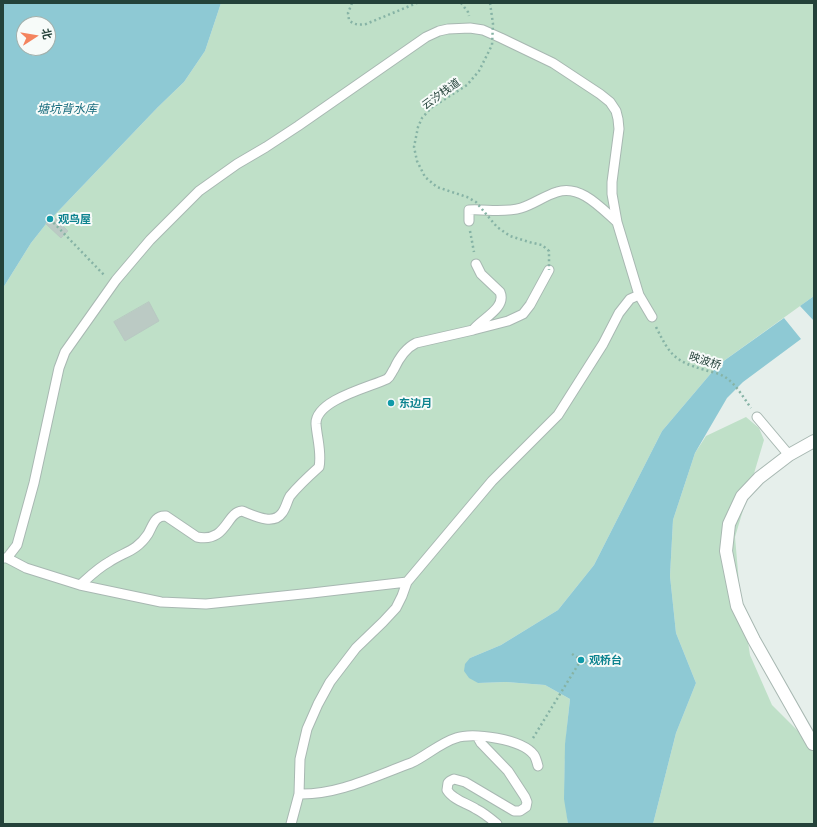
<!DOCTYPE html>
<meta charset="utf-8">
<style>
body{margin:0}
#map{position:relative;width:817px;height:827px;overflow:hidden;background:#e6efeb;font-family:Lato,"Noto Sans SC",sans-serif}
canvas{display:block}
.frame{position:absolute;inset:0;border:4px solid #24423a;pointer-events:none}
.north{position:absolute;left:16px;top:16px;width:40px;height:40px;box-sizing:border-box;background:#f7fbf9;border:1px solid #a3b1ad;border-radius:50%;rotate:78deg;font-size:11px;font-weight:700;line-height:16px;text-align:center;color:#24423a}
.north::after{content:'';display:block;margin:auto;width:14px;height:18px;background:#f4845f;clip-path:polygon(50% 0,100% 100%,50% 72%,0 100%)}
</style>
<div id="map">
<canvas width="817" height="827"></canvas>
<div class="frame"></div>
<div class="north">北</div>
</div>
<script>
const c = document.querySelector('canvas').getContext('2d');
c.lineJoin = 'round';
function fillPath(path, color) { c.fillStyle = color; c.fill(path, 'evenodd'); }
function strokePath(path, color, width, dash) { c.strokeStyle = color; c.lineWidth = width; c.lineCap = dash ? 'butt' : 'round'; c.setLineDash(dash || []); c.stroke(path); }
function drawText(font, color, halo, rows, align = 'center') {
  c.font = font + ' Lato,"Noto Sans SC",sans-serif'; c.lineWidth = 4; c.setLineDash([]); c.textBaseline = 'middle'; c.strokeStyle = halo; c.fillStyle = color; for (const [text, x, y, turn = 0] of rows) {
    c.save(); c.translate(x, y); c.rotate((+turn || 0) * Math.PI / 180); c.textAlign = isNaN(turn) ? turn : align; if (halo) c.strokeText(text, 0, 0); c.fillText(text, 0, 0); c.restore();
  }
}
const green = new Path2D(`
 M 221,3 L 814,3 L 814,296 L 718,365 L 662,431 L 594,565 L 558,610 L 501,645 L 470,658 L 478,683 L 506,682 L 545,685 L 570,699 C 565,742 562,781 568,824 L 3,824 L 3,288 L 31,243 L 46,224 L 158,107 L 184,82 L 205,51 Z
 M 746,417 L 759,428 L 764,440 L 735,537 L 739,583 L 750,655 L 772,705 L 798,731 L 814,731 L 814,824 L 653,824 L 676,733 L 696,683 L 676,633 L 670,576 L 673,520 L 695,453 L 706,436 Z`);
const water = new Path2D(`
 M 3,3 L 221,3 L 205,51 L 184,82 L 158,107 L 46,224 L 31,243 L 3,288 ZM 24,24 L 48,24 L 48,48 L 24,48 Z
 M 814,296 L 814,321 L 800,306 Z
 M 784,318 L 801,339 L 743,382 L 727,398 L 695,453 L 673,520 L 670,576 L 676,633 L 696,683 L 676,733 L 653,824 L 568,824 L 564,799 L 565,744 L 570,699 L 545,685 L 506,682 L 478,683 L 469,678 L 464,671 L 465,664 L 470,658 L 501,645 L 558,610 L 594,565 L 662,431 L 718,365 Z`);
const building = new Path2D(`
 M 53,216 L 68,231 L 61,238 L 46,224 Z
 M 149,302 L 159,321 L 125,341 L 114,322 Z`);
const path = new Path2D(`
 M 352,3 L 348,13 L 349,20 C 354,25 359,25 366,24 L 417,3
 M 461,3 L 468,12 L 469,16
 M 50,219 L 105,276
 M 470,231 L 474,252
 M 656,327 C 670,355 674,361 705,370 C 711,372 719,373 725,377 C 736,384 743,397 751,408
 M 572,654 L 591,666
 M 533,738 L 581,660`);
const lane = new Path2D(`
 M 469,221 L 469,210 C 486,209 504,213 521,208 C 534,204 544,196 557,192 C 580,184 601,208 617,222
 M 473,330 C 481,319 507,308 500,292 L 481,274 L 476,264
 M 757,417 L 789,455
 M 3,558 L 7,558 L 26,568 L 80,585 L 161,602 L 206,604 L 312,593 L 407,582
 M 7,558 L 17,545 L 34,483 L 59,368 L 65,352 L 116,280 L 150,240 L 199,191 L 237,164 L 266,147 L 298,126 L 426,37 L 439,31 L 448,29 L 470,28 L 483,30 L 501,38 L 553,63 L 600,94 L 610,102 L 616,111 L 618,119 L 619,129 L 612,182 L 612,194 L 617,222 L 639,295
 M 80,585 C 89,577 98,568 109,562 C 124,552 137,551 148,534 C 153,525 155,515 166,516 L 197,537 C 227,543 226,512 242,511 C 253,515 273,526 282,513 C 286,508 287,501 290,496 C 299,485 309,476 319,467 C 322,453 317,438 316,424 C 315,400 370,387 387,379 C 391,376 391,373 394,369 C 399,358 406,348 416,343 L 473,330 L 508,321 L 523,314 L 530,305 L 549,270
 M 477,736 L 481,743 L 508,771 L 525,797 L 527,802 L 526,807 L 520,811 L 514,811 L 465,782 L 454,779 L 450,781 L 448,783 L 447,790 C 453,800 467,803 476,809 C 484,813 490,818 497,824
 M 299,794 C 338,795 375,776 411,763 C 426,756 440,743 456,738 C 473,732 522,739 534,755 C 536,758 537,762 538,766
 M 291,824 L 299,794 L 300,759 L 307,729 L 318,704 L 330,682 L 356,648 L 383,622 L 396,608 L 402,596 L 407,582 L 492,481 L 558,415 L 603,344 L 619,313 L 630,299 L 639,295 L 652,317`);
const street = new Path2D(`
 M 813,744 L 754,640 L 737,606 L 726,551 L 729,524 L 742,496 L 759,478 L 789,455 L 814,441`);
const pathBridge = new Path2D(`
 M 490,3 L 493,24 L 492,45 L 479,71 L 467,85 L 431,108 L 422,118 L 418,127 L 414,147 L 417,161 L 425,177 L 437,187 L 467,197 L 476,202 L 497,227 L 510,236 L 529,242 L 542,245 L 549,251 L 549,270`);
const markers = [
 [50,219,4,"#0f9aa8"],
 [391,403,4,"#0f9aa8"],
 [581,660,4,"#0f9aa8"]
];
const streetNames = [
 ["云汐栈道",441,94,-36],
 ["映波桥",705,361,18]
];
const cultureNames = [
 ["观鸟屋",58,219],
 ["东边月",399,403],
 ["观桥台",589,660]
];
const waterNames = [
 ["塘坑背水库",67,109]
];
fillPath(green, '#bfe0c8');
fillPath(water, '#8ec9d4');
fillPath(building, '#bbcac4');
strokePath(building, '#b8c9c2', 1);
strokePath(lane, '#a8b8b2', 11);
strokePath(street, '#a8b8b2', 14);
strokePath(path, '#86b3a5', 2.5, [2, 3]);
strokePath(lane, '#fff', 9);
strokePath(street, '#fff', 12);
strokePath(pathBridge, '#86b3a5', 2.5, [2, 3]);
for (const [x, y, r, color] of markers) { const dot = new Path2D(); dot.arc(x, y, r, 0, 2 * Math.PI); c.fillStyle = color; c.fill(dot); strokePath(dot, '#f7fbf9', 1.5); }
drawText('11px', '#24423a', '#f7fbf9', streetNames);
drawText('bold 11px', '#0d838f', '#f7fbf9', cultureNames, 'left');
drawText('italic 12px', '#1c6f80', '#f7fbf9', waterNames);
</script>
